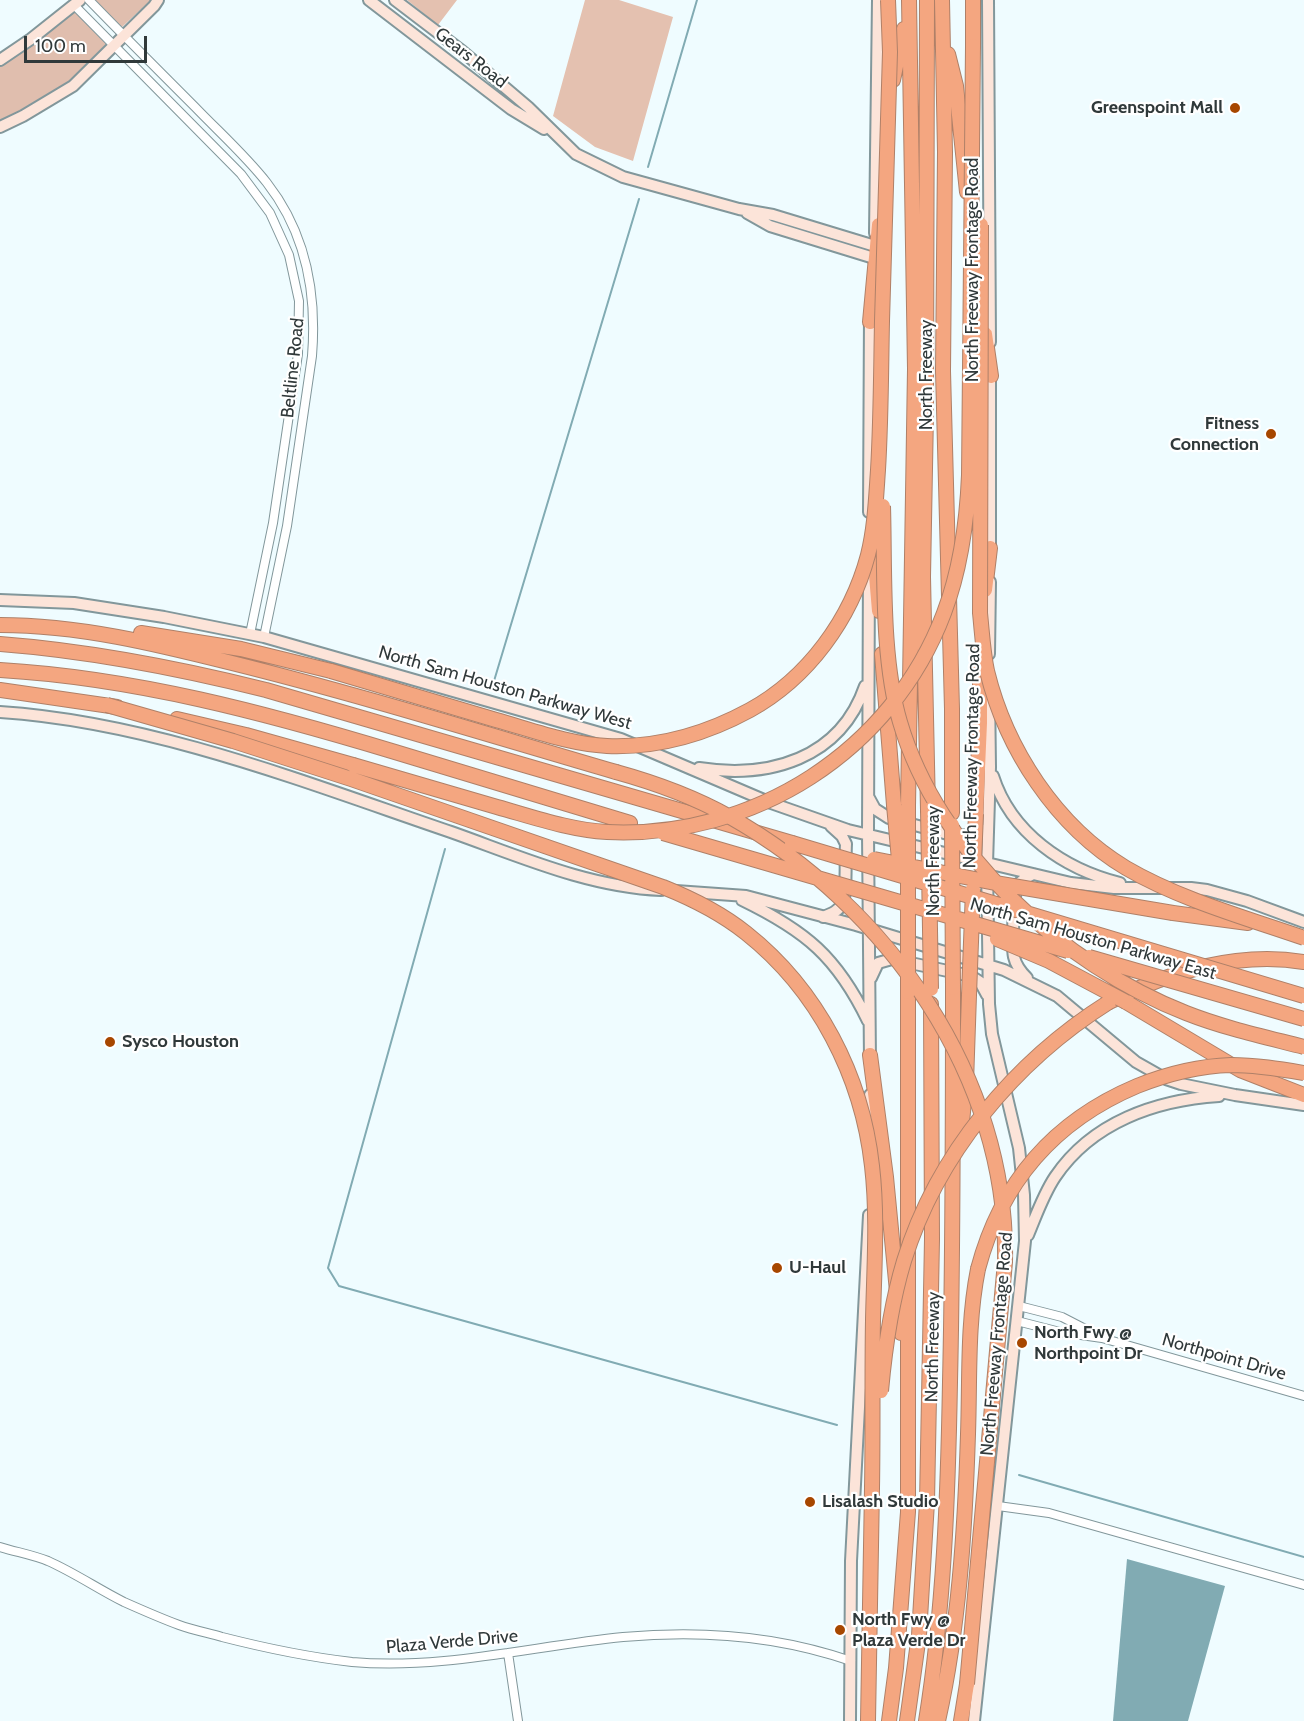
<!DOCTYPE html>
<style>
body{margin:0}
#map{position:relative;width:1304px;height:1721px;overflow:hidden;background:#effcff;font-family:Cabin,sans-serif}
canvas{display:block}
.scale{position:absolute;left:24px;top:36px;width:123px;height:27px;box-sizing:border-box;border:3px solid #30393a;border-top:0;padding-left:8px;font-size:18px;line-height:21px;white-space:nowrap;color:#30393a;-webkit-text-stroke:4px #fff;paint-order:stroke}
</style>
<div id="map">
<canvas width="1304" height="1721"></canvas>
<div class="scale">100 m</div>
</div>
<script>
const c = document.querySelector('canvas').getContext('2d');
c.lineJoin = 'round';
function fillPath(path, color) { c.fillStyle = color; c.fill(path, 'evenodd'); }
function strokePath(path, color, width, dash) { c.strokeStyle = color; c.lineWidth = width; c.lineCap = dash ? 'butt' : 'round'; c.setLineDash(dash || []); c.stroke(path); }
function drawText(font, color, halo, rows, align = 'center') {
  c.font = font + ' Cabin,sans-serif'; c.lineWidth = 4.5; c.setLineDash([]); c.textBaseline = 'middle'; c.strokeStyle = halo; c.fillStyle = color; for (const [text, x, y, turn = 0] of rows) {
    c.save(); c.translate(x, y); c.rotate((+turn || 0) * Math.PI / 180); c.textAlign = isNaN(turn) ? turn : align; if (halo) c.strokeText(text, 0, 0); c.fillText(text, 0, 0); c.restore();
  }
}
const green = new Path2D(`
 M 95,0 L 151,0 L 122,27 Z
 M 75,12 L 106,44 L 69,81 L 19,111 L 0,120 L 0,67 Z`);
const forest = new Path2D(`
 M 407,0 L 457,0 L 438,25 Z
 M 585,0 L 619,0 L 673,17 L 633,161 L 595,147 L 553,116 Z`);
const water = new Path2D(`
 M 1127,1559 L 1225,1586 L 1188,1721 L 1113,1721 Z`);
const stream = new Path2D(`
 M 648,167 L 697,0
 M 494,681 L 639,199
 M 445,849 L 328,1268 L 339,1286 L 837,1425
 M 1019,1475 L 1304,1557`);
const street = new Path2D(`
 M 89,0 C 124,36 160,72 195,107 C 219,132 246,156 267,183 C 306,233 317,294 312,356 L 287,526 L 264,637
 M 74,5 L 241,174 L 270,213 L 289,255 L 299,301 L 298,354 L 273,523 L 250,634
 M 1019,1306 L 1062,1317 L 1095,1334
 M 1017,1321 L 1060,1332 L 1102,1338 L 1304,1396
 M 998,1506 L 1049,1513 L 1304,1585
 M 0,1547 C 16,1552 33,1555 48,1561 C 75,1573 98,1589 124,1602 C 142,1610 160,1618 179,1625 C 193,1630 208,1633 222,1637 C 265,1648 308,1657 352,1662 C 442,1670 533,1646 623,1637 C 699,1630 779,1636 851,1661
 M 508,1653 L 518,1721`);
const secondary = new Path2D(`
 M 369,0 L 511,109 L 544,129
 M 395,0 L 462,51 L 528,107 L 576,154 L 623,177 L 739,209 L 773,215 L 875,246
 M 988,0 L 990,342
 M 0,60 L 31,39 L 80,0
 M 0,127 L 23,116 L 73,86 L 154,6 L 158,0
 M 747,213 L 770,226 L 874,258
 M 875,233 L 878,0
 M 869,512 L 870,315
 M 990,555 L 990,369
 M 869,561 L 868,834 L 870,1061
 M 0,600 L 74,603 L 164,617 L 264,637 L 621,739 L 771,803 L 848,830 L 1071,883 L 1114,888 L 1191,888 L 1207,890 L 1247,901 L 1304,922
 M 989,654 L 990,582
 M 0,712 C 153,722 307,783 451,832 C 519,856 588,887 661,890
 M 699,768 C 769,779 840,759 865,686
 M 993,776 C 1011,833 1064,869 1120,883
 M 869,798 L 875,809 L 889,818 L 955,836 L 971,835 L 980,829
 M 676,891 L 746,896 L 856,925 L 1004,970 L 1057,996 L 1136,1062 L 1166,1079 L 1181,1084 L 1235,1095 L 1304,1105
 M 742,900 C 806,931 837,957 868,1021
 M 823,917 C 831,914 839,911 843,903 C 847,892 845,858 846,844 L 842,836 L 831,826
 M 871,978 L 878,963 L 892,959 L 971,976 L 980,982 L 987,995
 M 1027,978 C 1021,972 1016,966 1014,957 C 1012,948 1013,893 1018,885 C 1022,879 1027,877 1033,874
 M 870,1133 L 870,1095
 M 1028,1235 C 1036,1216 1043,1195 1055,1177 C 1092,1122 1156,1100 1219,1096
 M 850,1721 L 851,1561 L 869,1215
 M 974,1721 L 1025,1241 L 1024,1195 L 1019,1148 L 992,1034 L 989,1004 L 987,864 L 990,767 L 989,690`);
const highway = new Path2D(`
 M 927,0 L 926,414 L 923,577 L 928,810
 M 942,0 L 945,152 L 943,371 L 952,709 L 952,813
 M 973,0 L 973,46
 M 948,54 L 956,86 L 967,192
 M 893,80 L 904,29
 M 870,322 L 879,225
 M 985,334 L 991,376
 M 873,540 L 879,611
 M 985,590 L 990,548
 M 0,625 C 79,625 156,644 232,663 C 361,695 489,735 616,772
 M 141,633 L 241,649 L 331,671
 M 0,644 C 91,651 178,668 266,690 L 792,843
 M 882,654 L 894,805
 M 0,670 C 135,678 266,713 395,752 C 473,775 551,799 630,823
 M 0,690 L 117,707
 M 177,719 L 246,735 L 353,765
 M 908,806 L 915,369 L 909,0
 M 976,814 L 980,723 L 980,651
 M 1173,913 L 1248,923
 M 1109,1002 C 1168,972 1238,951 1304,962
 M 1126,1002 L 1240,1070 L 1304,1095
 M 870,1055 L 886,1177 L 901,1333
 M 960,1141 L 966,1083 L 969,995
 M 868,1721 L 872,1488
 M 889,1721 L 896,1668 L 908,1512 L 908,992
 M 907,1721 L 919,1635 L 927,1502 L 932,1239 L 931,1004
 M 926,1721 C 944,1609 948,1495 950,1382 C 953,1251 953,1119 953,988
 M 938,1721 C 959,1627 965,1530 968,1434 C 970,1379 967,1324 978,1269
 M 961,1721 L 967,1684`);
const highwayBridge = new Path2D(`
 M 981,225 L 980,613 C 982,632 983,652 987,671 C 1006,749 1056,826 1126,868 C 1179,899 1246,918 1304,938
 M 883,506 C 885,572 881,658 900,722 C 938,852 1063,965 1186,1013 C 1224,1028 1265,1037 1304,1047
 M 331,671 C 386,687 441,704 496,720 C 532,730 569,744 607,746 C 657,748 706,734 750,710 C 808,678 851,619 868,555 C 875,527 876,498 878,470 C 881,420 881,371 882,321 C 885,231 887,141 890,52 L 888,0
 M 107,705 L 233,741 L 351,779 L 663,887 C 693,899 721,913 746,933 C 818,990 862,1076 872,1166 C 878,1217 874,1269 873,1320 C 872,1376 873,1432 872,1488
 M 353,765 C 401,779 449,793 497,807 C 533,817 570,830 607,832 C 754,839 892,751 944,613 C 961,568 967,523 969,475 L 973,46
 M 616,772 C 656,783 694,797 730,817 C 888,906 1009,1078 1005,1262 L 967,1684
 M 894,805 L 900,871
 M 908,806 L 908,992
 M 928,810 L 931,989
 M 952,825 L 953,988
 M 663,833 L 1068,951
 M 792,843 L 1304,996
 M 874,859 L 995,883 L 1173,913
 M 974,861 L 976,814
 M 997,939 L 1049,961 L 1126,1002
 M 1089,957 L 1304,1019
 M 969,995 L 973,889
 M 978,1269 C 1001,1182 1054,1121 1137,1086 C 1167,1074 1198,1066 1231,1065 C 1256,1065 1280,1069 1304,1073
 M 881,1391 C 885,1347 891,1304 904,1261 C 937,1154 1015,1061 1109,1002`);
const markers = [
 [1235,108,6,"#a74700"],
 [1271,434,6,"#a74700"],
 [110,1042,6,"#a74700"],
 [777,1268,6,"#a74700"],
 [1022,1343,6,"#a74700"],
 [810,1502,6,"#a74700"],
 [840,1630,6,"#a74700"]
];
const streetNames = [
 ["Gears Road",471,58,38],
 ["North Freeway Frontage Road",973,270,-90],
 ["Beltline Road",293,368,-84],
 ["North Freeway",927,375,-90],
 ["North Sam Houston Parkway West",505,688,16],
 ["North Freeway Frontage Road",972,756,-89],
 ["North Freeway",934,861,-90],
 ["North Sam Houston Parkway East",1093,939,16],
 ["North Freeway Frontage Road",997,1344,-85],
 ["North Freeway",933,1347,-89],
 ["Northpoint Drive",1224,1357,16],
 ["Plaza Verde Drive",452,1642,-5]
];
const poiNames = [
 ["Greenspoint Mall",1223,108,"right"],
 ["Fitness",1259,424,"right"],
 ["Connection",1259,445,"right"],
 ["Sysco Houston",122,1042],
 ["U-Haul",789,1268],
 ["North Fwy @",1034,1333],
 ["Northpoint Dr",1034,1354],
 ["Lisalash Studio",822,1502],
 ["North Fwy @",852,1620],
 ["Plaza Verde Dr",852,1641]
];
fillPath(green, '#e0beae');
fillPath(forest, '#e4c1b0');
fillPath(water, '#81abb3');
strokePath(stream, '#81abb3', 2);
strokePath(street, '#82979b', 10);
strokePath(secondary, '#82979b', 14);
strokePath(highway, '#af8068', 16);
strokePath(street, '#fff', 8);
strokePath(secondary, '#fce4d9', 10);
strokePath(highway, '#f4a680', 14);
strokePath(highwayBridge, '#af8068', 16, []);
strokePath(highwayBridge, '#f4a680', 14);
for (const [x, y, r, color] of markers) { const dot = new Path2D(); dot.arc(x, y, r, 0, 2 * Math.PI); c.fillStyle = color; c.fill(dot); strokePath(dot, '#fff', 2); }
drawText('18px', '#30393a', '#fff', streetNames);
drawText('bold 18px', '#30393a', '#fff', poiNames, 'left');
</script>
